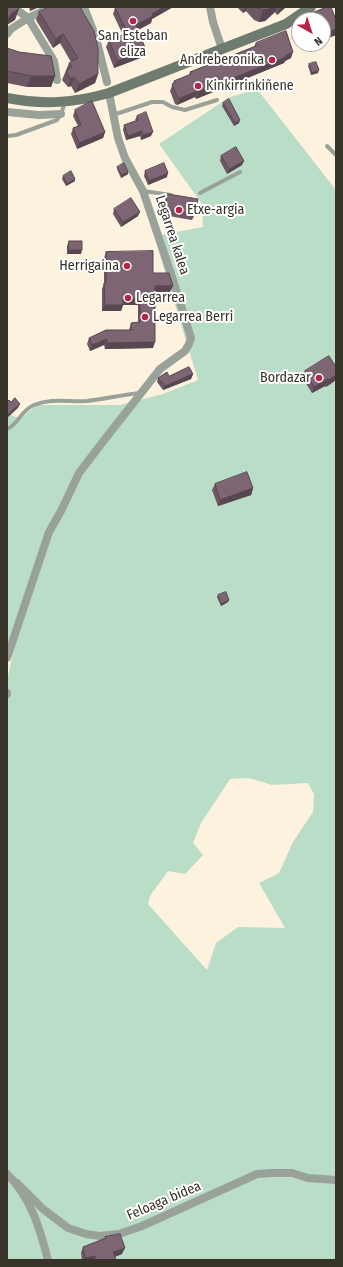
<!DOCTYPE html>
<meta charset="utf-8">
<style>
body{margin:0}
#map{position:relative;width:343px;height:1267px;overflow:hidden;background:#fdf2de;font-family:"Fira Sans Condensed",sans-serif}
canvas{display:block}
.frame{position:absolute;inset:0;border:8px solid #383329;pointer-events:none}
.north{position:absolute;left:291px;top:12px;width:40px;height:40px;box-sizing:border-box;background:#fff;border:1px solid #afada9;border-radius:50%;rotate:141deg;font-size:11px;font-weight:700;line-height:16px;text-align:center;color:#383329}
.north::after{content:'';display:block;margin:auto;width:14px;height:18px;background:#b62446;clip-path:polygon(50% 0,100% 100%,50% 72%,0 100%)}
</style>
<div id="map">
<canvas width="343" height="1267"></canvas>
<div class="frame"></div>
<div class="north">N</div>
</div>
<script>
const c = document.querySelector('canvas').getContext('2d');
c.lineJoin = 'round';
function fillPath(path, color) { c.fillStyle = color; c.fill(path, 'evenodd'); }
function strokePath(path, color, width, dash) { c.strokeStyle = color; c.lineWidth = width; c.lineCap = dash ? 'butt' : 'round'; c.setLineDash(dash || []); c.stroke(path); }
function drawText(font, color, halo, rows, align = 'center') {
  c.font = font + ' "Fira Sans Condensed",sans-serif'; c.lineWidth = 4; c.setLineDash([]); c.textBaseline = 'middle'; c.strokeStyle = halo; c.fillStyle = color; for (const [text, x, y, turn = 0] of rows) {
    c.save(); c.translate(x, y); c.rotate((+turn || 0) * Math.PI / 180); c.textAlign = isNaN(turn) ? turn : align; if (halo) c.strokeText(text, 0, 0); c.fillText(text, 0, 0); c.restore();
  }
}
const green = new Path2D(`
 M 257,89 L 336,190 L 336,1260 L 7,1260 L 7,681 L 15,644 L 7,640 L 7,413 L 20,419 L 37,405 L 120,405 L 163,394 L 198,380 L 154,236 L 203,227 L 202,204 L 159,144 L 228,98 ZM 249,778 L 272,785 L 308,783 L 314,794 L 313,812 L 293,842 L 279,873 L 259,883 L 285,928 L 238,927 L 216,943 L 207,970 L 148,904 L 150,896 L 168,871 L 185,874 L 203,855 L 193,843 L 201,823 L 230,779 Z`);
const lane = new Path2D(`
 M 113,115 L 152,102 L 163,102 L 172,107 L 185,110 L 217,100
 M 7,136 L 16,135 L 57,120 L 61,114 L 65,102
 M 327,146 L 336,155
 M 143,191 L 171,195
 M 200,193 L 240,172
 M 7,429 C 19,424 20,411 34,405 C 51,398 69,402 87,401 C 104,399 122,395 139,393`);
const street = new Path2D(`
 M 13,7 L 28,18 L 52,7
 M 84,7 L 96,38 L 107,82
 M 210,7 L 213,22 L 222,49
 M 7,34 L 11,29 L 28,18 L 54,61 L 57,80
 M 7,112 L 39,115 L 61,114
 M 7,658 L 49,532 L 61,511 L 79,473 L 105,439 L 160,369 L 185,351 L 189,344 L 191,338 L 172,277 L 143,191 L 125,158 L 118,138 L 109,93
 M 7,693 L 7,694
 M 7,1174 C 31,1197 40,1229 48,1260
 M 17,1183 L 43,1209 L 68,1228 L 86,1234 L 100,1236 L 119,1234 L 142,1226 L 257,1174 L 272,1173 L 292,1173 L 308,1178 L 336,1180`);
const secondary = new Path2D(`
 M 7,98 C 43,105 74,103 109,93 L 286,24 L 311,7`);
const wall = new Path2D(`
 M 29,7 L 39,7 L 30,11 Z
 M 117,7 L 173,7 L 152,19 L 151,23 L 138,30 L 146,50 L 143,57 L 114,68 L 106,47 L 109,40 L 123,35 L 113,14 L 115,8 Z
 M 237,7 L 286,7 L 277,15 L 275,12 L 265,21 L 259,22 L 254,20 L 246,11 L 243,13 Z
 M 327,7 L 331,7 L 336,20 L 336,35 L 323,40 L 323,20 L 306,20 L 308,15 Z
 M 82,8 L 81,10 L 98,74 L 95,83 L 75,93 L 71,86 L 68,87 L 62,80 L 69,63 L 71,62 L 60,43 L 53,48 L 36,20 L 39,12 Z
 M 256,43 L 291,58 L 285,61 L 284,63 L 196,99 L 195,97 L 177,105 L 175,104 L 170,91 L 174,81 L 189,75 L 190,72 L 254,47 Z
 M 7,48 L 55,76 L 51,87 L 27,87 L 7,83 Z
 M 309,64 L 318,73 L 311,75 L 308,66 Z
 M 223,103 L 239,123 L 234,126 L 222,106 Z
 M 75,110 L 105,132 L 103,138 L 77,149 L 71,134 L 73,128 L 78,126 L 73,116 Z
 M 137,116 L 151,136 L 141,140 L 140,136 L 126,140 L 123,130 L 124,125 L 136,121 L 135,120 Z
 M 221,156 L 242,165 L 227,174 L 220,161 Z
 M 117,167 L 128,174 L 121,178 L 117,169 Z
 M 145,171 L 167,177 L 148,185 L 144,176 Z
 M 63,176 L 75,179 L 75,181 L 66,186 L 62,179 Z
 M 168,194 L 195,214 L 192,220 L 163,215 L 165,200 Z
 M 114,209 L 138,216 L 121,227 L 113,214 Z
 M 69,241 L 81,254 L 67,254 L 67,246 Z
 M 106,252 L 153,273 L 170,292 L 155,292 L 153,348 L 105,349 L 104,345 L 90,351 L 87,344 L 89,338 L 129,330 L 131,323 L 138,322 L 138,305 L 123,305 L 121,311 L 102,311 L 102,289 L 104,283 L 104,258 Z
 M 336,367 L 336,380 L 326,387 L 325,386 L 312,393 L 302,377 L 305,371 Z
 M 193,374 L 191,379 L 163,390 L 157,382 L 158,378 L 169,376 Z
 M 215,484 L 253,488 L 251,495 L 218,506 L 212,490 Z
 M 218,595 L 228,602 L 221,606 L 217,597 Z
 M 105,1237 L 122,1254 L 115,1257 L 116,1260 L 82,1260 L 81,1253 L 83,1247 L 105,1239 Z`);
const shadedWall = new Path2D(`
 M 32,7 L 39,7 L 30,11 Z
 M 164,7 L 173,7 L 152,19 L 151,23 L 134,32 L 136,25 L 152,14 Z
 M 245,7 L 247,7 L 246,11 L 243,13 Z
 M 272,7 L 277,7 L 275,12 L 265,21 L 259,22 L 263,10 Z
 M 280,7 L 286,7 L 277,15 Z
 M 19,9 L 15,20 L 7,25 L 7,19 L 12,13 Z
 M 336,29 L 336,35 L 323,40 L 323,35 Z
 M 63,34 L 60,43 L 53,48 L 56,39 Z
 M 146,50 L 143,57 L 114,68 L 117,61 Z
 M 293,52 L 291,58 L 285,61 L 284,63 L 196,99 L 198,92 Z
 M 319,70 L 318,73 L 311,75 L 312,73 Z
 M 98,74 L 95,83 L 75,93 L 79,84 Z
 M 31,76 L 55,76 L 51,87 L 27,87 Z
 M 74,77 L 71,86 L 68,87 L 71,79 Z
 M 198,91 L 195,97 L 177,105 L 180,98 Z
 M 240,120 L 239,123 L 234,126 L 235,123 Z
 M 142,131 L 140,136 L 126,140 L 128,136 Z
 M 105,132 L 103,138 L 77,149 L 79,143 Z
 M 153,132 L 151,136 L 141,140 L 143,135 Z
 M 244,161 L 242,165 L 227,174 L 229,169 Z
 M 128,172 L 128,174 L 121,178 L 122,175 Z
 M 168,173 L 167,177 L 148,185 L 149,181 Z
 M 75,179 L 75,181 L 66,186 L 67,184 Z
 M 140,212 L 138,216 L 121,227 L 123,222 Z
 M 69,250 L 82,250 L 81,254 L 67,254 Z
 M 155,286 L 173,286 L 170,292 L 153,292 Z
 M 140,298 L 138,305 L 123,305 L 121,311 L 102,311 L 105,305 L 123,299 Z
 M 107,339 L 104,345 L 90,351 L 92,345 Z
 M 155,342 L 153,348 L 105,349 L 107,343 Z
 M 193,374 L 191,379 L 163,390 L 165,386 Z
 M 336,375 L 336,380 L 326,387 L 328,380 Z
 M 328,379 L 325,386 L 312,393 L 314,387 Z
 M 20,404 L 18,408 L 7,418 L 7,415 Z
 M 253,488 L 251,495 L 218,506 L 220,500 Z
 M 229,600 L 228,602 L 221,606 L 221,604 Z
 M 125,1248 L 122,1254 L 111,1258 L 113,1252 Z
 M 95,1256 L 93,1260 L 84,1260 L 85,1258 Z`);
const building = new Path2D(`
 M 8,7 L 18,7 L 19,9 L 12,13 L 7,19 L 7,8 Z
 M 49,7 L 82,7 L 82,8 L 81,9 L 94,31 L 98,48 L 98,74 L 79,84 L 74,77 L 71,79 L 66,71 L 72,67 L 69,63 L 78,58 L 63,34 L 56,39 L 39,12 Z
 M 117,7 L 164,7 L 152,14 L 153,16 L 136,25 L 146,50 L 117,61 L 109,40 L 128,33 L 115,8 Z
 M 257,7 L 272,7 L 269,9 L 263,10 L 258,8 Z
 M 327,7 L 331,7 L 336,20 L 336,29 L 323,35 L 323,20 L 310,20 L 308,15 Z
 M 286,31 L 293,52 L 286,55 L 286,57 L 198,92 L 198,91 L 180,98 L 178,98 L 172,84 L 175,83 L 174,81 L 191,74 L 190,72 L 256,46 L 256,43 Z
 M 7,48 L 19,52 L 51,56 L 55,76 L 31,76 L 7,71 Z
 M 316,62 L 319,70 L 312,73 L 309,64 Z
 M 229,99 L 240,120 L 235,123 L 223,103 Z
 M 92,101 L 105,132 L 79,143 L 73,128 L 81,125 L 75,110 Z
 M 146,112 L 153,132 L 143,135 L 142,131 L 128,136 L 124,125 L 138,120 L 137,116 Z
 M 236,147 L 244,161 L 229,169 L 221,156 Z
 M 124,163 L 128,172 L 122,175 L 117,167 Z
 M 164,163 L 168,173 L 149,181 L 145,171 Z
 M 71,171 L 75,179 L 67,184 L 63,176 Z
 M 168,194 L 198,199 L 195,214 L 165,209 Z
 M 131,198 L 140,212 L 123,222 L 114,209 Z
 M 69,241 L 82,241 L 82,250 L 69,250 Z
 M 153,251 L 153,273 L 169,273 L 173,286 L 155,286 L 155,342 L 107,343 L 107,339 L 92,345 L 89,338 L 106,330 L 132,330 L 131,323 L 140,322 L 140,298 L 123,299 L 123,305 L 105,305 L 104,283 L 106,283 L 106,252 Z
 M 329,356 L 336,367 L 336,375 L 328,380 L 328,379 L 314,387 L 305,371 Z
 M 189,367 L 193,374 L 165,386 L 158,378 L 167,372 L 169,376 Z
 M 15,398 L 20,404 L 7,415 L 7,402 L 9,400 L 11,402 Z
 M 247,472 L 253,488 L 220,500 L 215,484 Z
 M 226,592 L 229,600 L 221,604 L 218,595 Z
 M 120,1234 L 125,1248 L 113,1252 L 116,1260 L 96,1260 L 95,1256 L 85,1258 L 83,1247 L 106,1238 L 105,1237 Z`);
const markers = [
 [133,21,4,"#b62446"],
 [272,60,4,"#b62446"],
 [198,86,4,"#b62446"],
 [179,210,4,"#b62446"],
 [127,266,4,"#b62446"],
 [128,298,4,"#b62446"],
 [145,317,4,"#b62446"],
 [319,378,4,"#b62446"]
];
const poiNames = [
 ["San Esteban",133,36,"center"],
 ["eliza",133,52,"center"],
 ["Andreberonika",264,60,"right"],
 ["Kinkirrinkiñene",206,86],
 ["Etxe-argia",187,210],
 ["Herrigaina",119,266,"right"],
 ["Legarrea",136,298],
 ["Legarrea Berri",153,317],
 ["Bordazar",311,378,"right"]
];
const streetNames = [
 ["Legarrea kalea",172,235,72],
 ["Feloaga bidea",164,1201,-23]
];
fillPath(green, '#baddc7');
strokePath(lane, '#99a299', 4);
strokePath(street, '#99a299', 8);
strokePath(secondary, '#6e7b6e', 10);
fillPath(wall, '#6c5763');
fillPath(shadedWall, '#584750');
fillPath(building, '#7d6573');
strokePath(building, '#584750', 1);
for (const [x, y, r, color] of markers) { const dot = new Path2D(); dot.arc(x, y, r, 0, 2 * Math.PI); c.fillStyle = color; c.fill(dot); strokePath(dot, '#fff', 1.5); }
drawText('14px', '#383329', '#fff', poiNames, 'left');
drawText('14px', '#383329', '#fff', streetNames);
</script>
